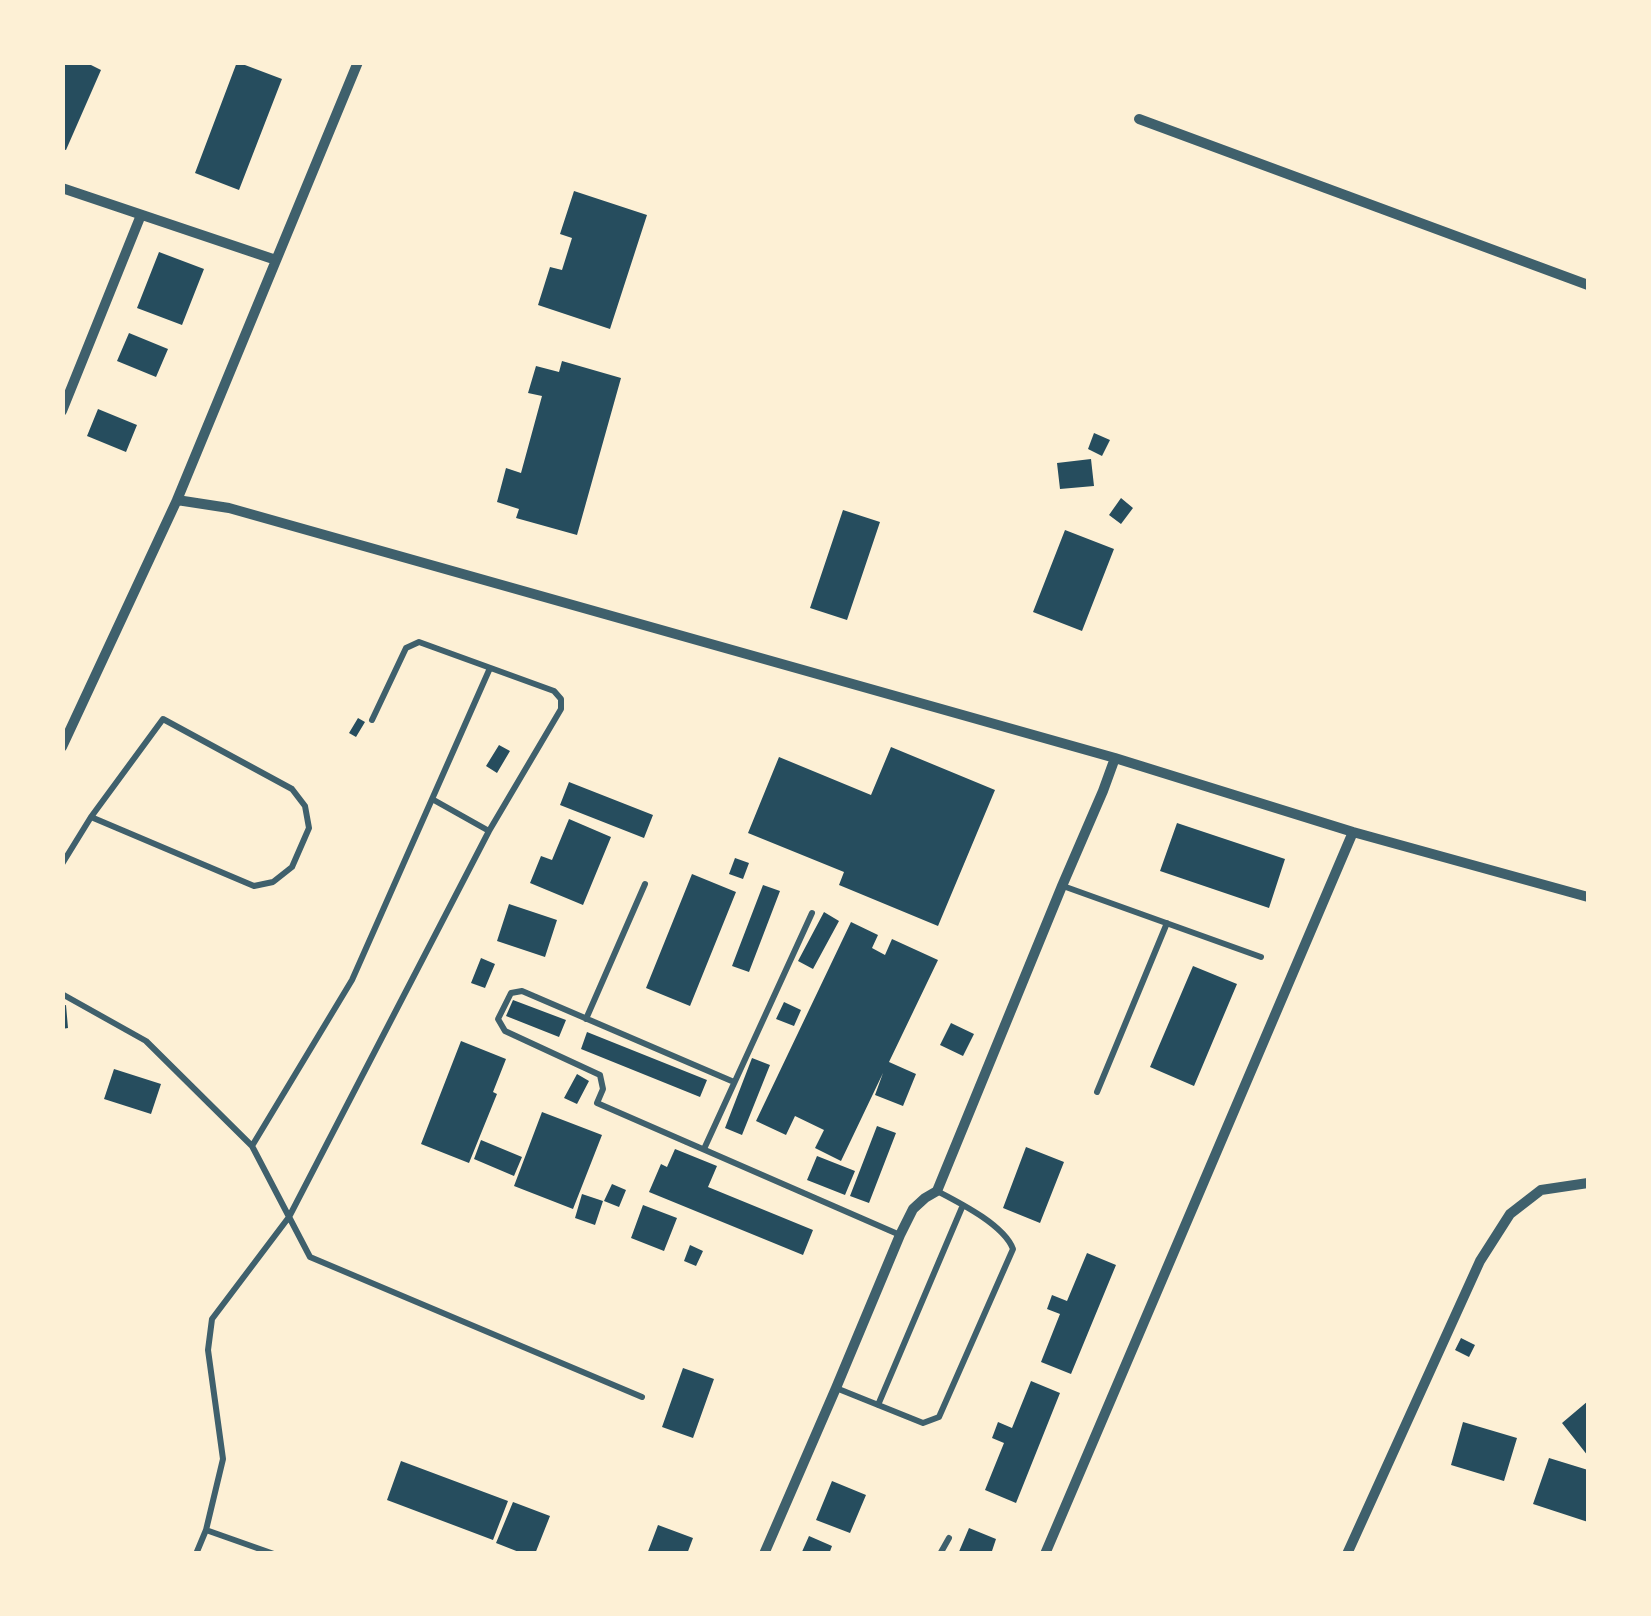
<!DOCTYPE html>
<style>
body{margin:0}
#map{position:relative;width:1651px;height:1616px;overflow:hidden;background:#fdf0d5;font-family:Commissioner,sans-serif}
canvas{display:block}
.frame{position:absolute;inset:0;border:65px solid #fdf0d5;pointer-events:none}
</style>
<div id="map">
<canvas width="1651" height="1616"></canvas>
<div class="frame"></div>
</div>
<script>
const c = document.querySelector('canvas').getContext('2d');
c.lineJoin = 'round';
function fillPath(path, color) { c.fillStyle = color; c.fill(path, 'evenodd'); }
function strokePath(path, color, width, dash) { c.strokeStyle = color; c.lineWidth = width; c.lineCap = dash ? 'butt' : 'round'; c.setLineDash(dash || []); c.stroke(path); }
const building = new Path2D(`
 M 62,62 L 85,62 L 101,70 L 66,150 L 62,149 Z
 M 237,62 L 282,79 L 239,190 L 195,173 Z
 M 574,191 L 647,215 L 610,329 L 538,305 L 550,267 L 562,270 L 572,238 L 560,234 Z
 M 159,252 L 204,269 L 182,325 L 137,308 Z
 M 129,333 L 168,349 L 156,377 L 117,361 Z
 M 562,361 L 621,378 L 577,535 L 516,518 L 519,509 L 497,502 L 506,468 L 521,473 L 542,396 L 528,393 L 536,366 L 559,372 Z
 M 98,409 L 137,425 L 126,452 L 87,436 Z
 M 1094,433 L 1110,440 L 1102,456 L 1088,449 Z
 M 1091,459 L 1094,486 L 1060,489 L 1057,463 Z
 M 1121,498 L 1133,508 L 1121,524 L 1109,515 Z
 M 843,510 L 880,522 L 847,620 L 810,608 Z
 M 1065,530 L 1114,549 L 1082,631 L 1033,612 Z
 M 358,718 L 365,722 L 356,737 L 349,733 Z
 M 499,745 L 510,751 L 497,773 L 486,766 Z
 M 891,747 L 995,790 L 938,926 L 839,885 L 844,872 L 748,833 L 779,757 L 871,795 Z
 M 569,782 L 653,815 L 644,838 L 560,805 Z
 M 569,819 L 611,837 L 583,905 L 530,883 L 541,856 L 552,860 Z
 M 1177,823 L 1285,859 L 1269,908 L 1160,871 Z
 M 735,858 L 749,863 L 743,879 L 729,874 Z
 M 692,874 L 736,892 L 690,1006 L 646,988 Z
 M 763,885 L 780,891 L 749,972 L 732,966 Z
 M 509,904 L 557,920 L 545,957 L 497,941 Z
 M 824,912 L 839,921 L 813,969 L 798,961 Z
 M 851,922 L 878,935 L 872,948 L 885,955 L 892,939 L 938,960 L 889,1062 L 916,1074 L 903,1106 L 875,1095 L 883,1073 L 841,1161 L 815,1148 L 824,1130 L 795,1116 L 786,1135 L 756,1121 Z
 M 481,958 L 495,964 L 485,988 L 471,983 Z
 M 1193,966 L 1237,984 L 1194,1086 L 1150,1067 Z
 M 513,1000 L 566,1020 L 559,1037 L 506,1016 Z
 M 784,1002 L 801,1010 L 794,1026 L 776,1019 Z
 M 66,1005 L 68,1028 L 62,1029 L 62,1006 Z
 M 951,1023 L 974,1034 L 963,1056 L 940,1045 Z
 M 587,1032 L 707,1080 L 700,1097 L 581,1049 Z
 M 461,1041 L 506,1059 L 493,1092 L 497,1094 L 469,1163 L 421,1144 Z
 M 752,1058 L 770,1065 L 742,1135 L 725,1128 Z
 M 114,1069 L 161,1084 L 151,1114 L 104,1099 Z
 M 577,1074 L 589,1081 L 577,1104 L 564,1098 Z
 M 542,1112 L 602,1135 L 573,1209 L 514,1186 Z
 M 877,1126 L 896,1133 L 869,1203 L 850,1196 Z
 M 481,1140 L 522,1157 L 514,1176 L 474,1159 Z
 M 1026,1147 L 1064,1162 L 1040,1223 L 1003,1208 Z
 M 675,1149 L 717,1166 L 708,1187 L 813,1230 L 803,1255 L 649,1192 L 661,1164 L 667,1167 Z
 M 817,1156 L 855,1171 L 845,1195 L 807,1180 Z
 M 612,1184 L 626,1190 L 619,1207 L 604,1201 Z
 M 582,1194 L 603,1201 L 595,1225 L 575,1218 Z
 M 643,1205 L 677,1218 L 664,1251 L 631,1238 Z
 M 690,1245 L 703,1251 L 696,1266 L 684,1261 Z
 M 1087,1253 L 1116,1265 L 1071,1374 L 1041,1362 L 1060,1314 L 1047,1309 L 1052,1295 L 1067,1301 Z
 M 1461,1338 L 1475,1345 L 1469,1357 L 1455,1350 Z
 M 683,1368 L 714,1379 L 693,1438 L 662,1427 Z
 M 1031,1381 L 1060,1393 L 1016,1503 L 985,1490 L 1004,1443 L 992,1438 L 998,1422 L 1012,1428 Z
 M 1588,1401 L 1588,1456 L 1562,1423 Z
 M 1463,1422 L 1517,1438 L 1504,1481 L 1451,1465 Z
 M 1549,1458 L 1588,1470 L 1588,1522 L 1533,1504 Z
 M 401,1461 L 508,1501 L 493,1540 L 387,1500 Z
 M 832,1481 L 866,1495 L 850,1533 L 816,1520 Z
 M 513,1502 L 550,1516 L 535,1554 L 524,1554 L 496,1543 Z
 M 658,1525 L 693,1538 L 687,1554 L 647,1554 Z
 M 969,1528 L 996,1539 L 991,1554 L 958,1554 Z
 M 809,1536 L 832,1546 L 829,1554 L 801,1554 Z`);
const service = new Path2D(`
 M 432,799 L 489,831
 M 62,864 L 91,817 L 163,719 L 292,789 L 305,806 L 309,828 L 292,867 L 273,882 L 254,886 L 91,817
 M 1063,886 L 1261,957
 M 62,994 L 146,1041 L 252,1146 L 310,1257 L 642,1397
 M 586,1019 L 645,884
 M 734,1082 L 522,991 L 511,993 L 498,1019 L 505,1031 L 600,1075 L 603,1089 L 597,1103 L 900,1235
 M 1097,1092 L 1167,923
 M 252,1146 L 352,980 L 490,668
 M 704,1149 L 812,913
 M 836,1388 L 923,1423 L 939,1417 L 1013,1249 C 1004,1225 960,1203 937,1191
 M 878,1405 L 963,1205
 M 206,1530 L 274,1554
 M 196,1554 L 206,1530 L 223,1459 L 208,1350 L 212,1319 L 289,1217 L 489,831 L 561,709 L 561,699 L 554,691 L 419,642 L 406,648 L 372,720
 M 940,1554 L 949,1538`);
const minor = new Path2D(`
 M 1139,119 L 1588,285
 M 62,188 L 276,260
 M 62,411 L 141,215
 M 177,500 L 358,62
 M 62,747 L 177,500 L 229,508 L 1115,758 L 1353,832 L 1588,897
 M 764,1554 L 836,1388 L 900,1235 L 913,1209 L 925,1198 L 937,1191 L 1062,886 L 1103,791 L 1115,758
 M 1045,1554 L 1353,832
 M 1347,1554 L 1480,1261 L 1510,1214 L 1541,1190 L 1588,1183`);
fillPath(building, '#264d5e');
strokePath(service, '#3f606c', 6);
strokePath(minor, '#3f606c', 10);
</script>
